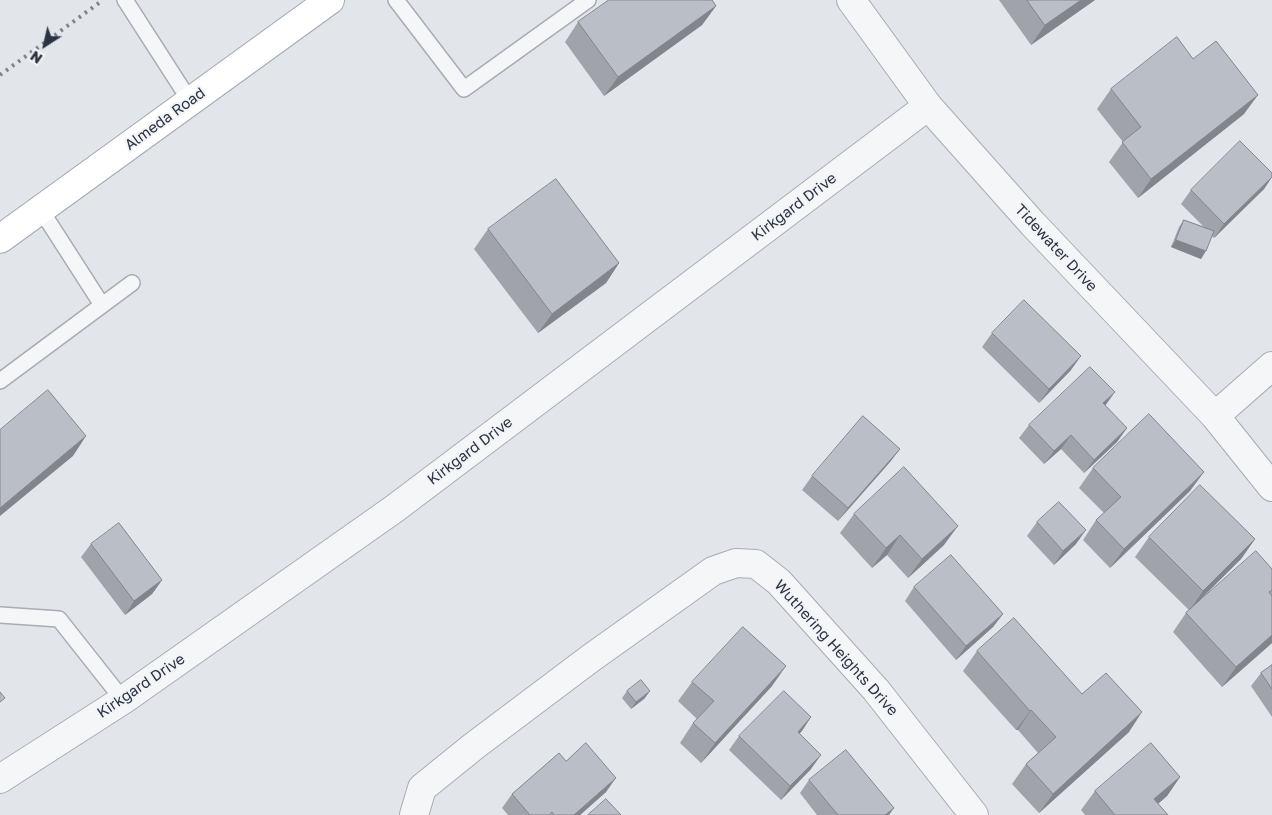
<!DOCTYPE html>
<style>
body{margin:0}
#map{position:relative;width:1272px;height:815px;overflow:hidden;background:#e2e5e9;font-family:"Golos Text",sans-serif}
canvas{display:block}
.north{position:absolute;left:20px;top:20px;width:50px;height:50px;-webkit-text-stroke:4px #f2f4f7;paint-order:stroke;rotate:215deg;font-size:14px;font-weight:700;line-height:20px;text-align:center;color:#2c3340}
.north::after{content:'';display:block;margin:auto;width:18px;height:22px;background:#2c3340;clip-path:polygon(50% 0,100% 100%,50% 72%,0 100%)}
</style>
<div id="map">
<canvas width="1272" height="815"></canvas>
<div class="north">N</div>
</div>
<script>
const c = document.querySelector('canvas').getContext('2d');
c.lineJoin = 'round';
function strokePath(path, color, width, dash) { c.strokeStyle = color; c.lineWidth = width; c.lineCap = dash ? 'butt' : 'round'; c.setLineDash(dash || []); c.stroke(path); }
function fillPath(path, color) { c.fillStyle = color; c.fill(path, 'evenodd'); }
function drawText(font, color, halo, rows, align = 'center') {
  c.font = font + ' "Golos Text",sans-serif'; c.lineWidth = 4; c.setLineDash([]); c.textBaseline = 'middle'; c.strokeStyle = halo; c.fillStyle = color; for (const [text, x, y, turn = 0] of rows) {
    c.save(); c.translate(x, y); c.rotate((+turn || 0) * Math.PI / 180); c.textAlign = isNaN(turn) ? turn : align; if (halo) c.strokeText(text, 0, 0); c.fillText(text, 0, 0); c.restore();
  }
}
const lane = new Path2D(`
 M 125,0 L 190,101
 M 396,0 L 464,89 L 588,0
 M 41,210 L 102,305
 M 0,381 L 132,283
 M 0,615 L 59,619 L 123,700`);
const street = new Path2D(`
 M 851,0 L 928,106 L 1032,223 L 1215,416 L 1272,487
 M 1215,416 L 1272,366
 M 0,779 L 123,700 L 394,509 L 928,106
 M 414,815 L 422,788 L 474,746 L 591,658 L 713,571 L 736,563 L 756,564 L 779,582 L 876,690 L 974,815`);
const primary = new Path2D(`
 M 0,239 L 330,0`);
const rail = new Path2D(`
 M 0,75 L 103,0`);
const wall = new Path2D(`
 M 999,0 L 1095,0 L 1031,45 Z
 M 716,6 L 702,25 L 604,96 L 565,42 L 578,22 Z
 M 1193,59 L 1244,114 L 1138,198 L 1109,162 L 1123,142 L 1097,109 L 1111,89 Z
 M 1272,173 L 1272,177 L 1264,189 L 1214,238 L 1212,236 L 1201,259 L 1171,247 L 1179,227 L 1184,220 L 1204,227 L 1181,204 L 1191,190 Z
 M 488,229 L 619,263 L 606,283 L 538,333 L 474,249 Z
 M 992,333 L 1071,370 L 1039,403 L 982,347 Z
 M 1105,406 L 1127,428 L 1117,442 L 1084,473 L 1061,449 L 1044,464 L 1019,438 L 1029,425 Z
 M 900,449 L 890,462 L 838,521 L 802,490 L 812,476 Z
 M 1093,468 L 1190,491 L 1110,568 L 1083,540 L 1096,520 L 1104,513 L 1079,488 Z
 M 854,514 L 944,545 L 908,578 L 887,555 L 872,568 L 840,533 Z
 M 1037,522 L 1076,544 L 1054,565 L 1027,536 Z
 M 1149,537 L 1255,539 L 1241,559 L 1191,608 L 1272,569 L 1272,643 L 1222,687 L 1173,632 L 1186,613 L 1189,610 L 1135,557 Z
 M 91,544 L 162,580 L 152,594 L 125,615 L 81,557 Z
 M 914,587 L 1003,614 L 993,627 L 956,660 L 905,601 Z
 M 977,651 L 1082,694 L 1129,732 L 1039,813 L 1012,784 L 1026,764 L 1038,753 L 1018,730 L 1016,730 L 963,671 Z
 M 1272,665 L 1272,717 L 1251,686 L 1261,673 Z
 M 692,682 L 772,686 L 701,763 L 680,743 L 693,723 L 697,719 L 678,701 Z
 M 627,691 L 645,698 L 631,709 L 622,698 Z
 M 811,717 L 799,734 L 811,769 L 781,800 L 729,750 L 739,736 Z
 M 566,761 L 606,792 L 580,815 L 508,815 L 502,808 L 512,794 Z
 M 1180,777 L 1167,796 L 1158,804 L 1168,815 L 1085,815 L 1081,810 L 1095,791 Z
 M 809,780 L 889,815 L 817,815 L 800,793 Z`);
const shadedWall = new Path2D(`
 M 1081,0 L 1095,0 L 1031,45 L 1045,25 Z
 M 716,6 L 702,25 L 604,96 L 618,77 Z
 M 1258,95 L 1244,114 L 1138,198 L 1151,179 Z
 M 1272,177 L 1264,189 L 1214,238 L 1224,224 Z
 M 1176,240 L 1206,251 L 1201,259 L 1171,247 Z
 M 619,263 L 606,283 L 538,333 L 552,314 Z
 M 1081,356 L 1071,370 L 1039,403 L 1049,389 Z
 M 1115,392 L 1105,406 L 1103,403 Z
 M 1127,428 L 1117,442 L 1084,473 L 1094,460 Z
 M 1071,435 L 1061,449 L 1044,464 L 1054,451 Z
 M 86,436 L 73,456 L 0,516 L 0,508 Z
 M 900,449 L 890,462 L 838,521 L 848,508 Z
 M 1204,472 L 1190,491 L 1110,568 L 1124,549 Z
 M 958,526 L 944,545 L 908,578 L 922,559 Z
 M 1086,530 L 1076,544 L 1054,565 L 1063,551 Z
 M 900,535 L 887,555 L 872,568 L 886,548 Z
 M 1255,539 L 1241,559 L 1189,611 L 1203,591 Z
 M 162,580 L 152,594 L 125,615 L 134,601 Z
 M 1003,614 L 993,627 L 956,660 L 966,646 Z
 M 1272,635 L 1272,643 L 1222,687 L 1236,667 Z
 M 786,666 L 772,686 L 701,763 L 715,743 Z
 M 650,691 L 645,698 L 631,709 L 636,702 Z
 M 1031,710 L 1018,730 L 1016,730 L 1030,711 Z
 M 1142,712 L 1129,732 L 1039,813 L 1053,794 Z
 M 811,717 L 802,731 L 788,746 L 798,732 Z
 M 821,755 L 811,769 L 781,800 L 790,786 Z
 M 1180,777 L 1167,796 L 1145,815 L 1154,799 Z
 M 616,778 L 606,792 L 580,815 L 574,815 Z
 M 894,808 L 889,815 L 885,815 Z`);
const building = new Path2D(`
 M 609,0 L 712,0 L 716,6 L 618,77 L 578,22 Z
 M 1027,0 L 1081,0 L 1045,25 Z
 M 1177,37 L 1193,59 L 1216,41 L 1258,95 L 1151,179 L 1122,142 L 1141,127 L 1111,89 Z
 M 1240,141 L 1272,173 L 1272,177 L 1224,224 L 1191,190 Z
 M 556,179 L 619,263 L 552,314 L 488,229 Z
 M 1184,220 L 1214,231 L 1206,251 L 1176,240 Z
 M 1024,300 L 1081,356 L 1049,389 L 992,333 Z
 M 1090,367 L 1115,392 L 1103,403 L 1127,428 L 1094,460 L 1071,435 L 1054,451 L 1029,425 Z
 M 48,390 L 86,436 L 0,508 L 0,430 Z
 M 1149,414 L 1204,472 L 1124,549 L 1096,520 L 1121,497 L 1093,468 Z
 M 863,416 L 900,449 L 848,508 L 812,476 Z
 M 904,467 L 958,526 L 922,559 L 900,535 L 886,548 L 854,514 Z
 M 1200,485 L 1255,539 L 1203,591 L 1149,537 Z
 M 1059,502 L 1086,530 L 1063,551 L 1037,522 Z
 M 119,523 L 162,580 L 134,601 L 91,544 Z
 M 1256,551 L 1272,569 L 1272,590 L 1269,592 L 1272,596 L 1272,635 L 1236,667 L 1186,613 Z
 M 951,555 L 1003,614 L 966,646 L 914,587 Z
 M 1014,618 L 1082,694 L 1106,673 L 1142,712 L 1053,794 L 1026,764 L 1056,737 L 1031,710 L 1030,711 L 977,651 Z
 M 743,627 L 786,666 L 715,743 L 693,723 L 714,701 L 692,682 Z
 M 1272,665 L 1272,689 L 1261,673 Z
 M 641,680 L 650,691 L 636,702 L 627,691 Z
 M 784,691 L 811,717 L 798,732 L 821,755 L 790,786 L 739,736 Z
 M 0,692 L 5,698 L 0,702 Z
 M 586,743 L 616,778 L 574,815 L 554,815 L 552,812 L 549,815 L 530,815 L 512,794 L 559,753 L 566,761 Z
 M 1151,743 L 1180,777 L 1154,799 L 1168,815 L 1115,815 L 1095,791 Z
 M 846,750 L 894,808 L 885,815 L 838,815 L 809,780 Z
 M 606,799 L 621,815 L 588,815 Z`);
const streetNames = [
 ["Almeda Road",165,119,-36],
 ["Kirkgard Drive",794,207,-37],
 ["Tidewater Drive",1056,248,47],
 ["Kirkgard Drive",470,451,-37],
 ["Wuthering Heights Drive",836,648,48],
 ["Kirkgard Drive",141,686,-34]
];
strokePath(lane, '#a8acb3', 18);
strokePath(street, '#a8acb3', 30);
strokePath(primary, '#a3aab4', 30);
strokePath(lane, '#f5f6f8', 15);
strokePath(street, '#f5f6f8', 28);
strokePath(primary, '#fff', 28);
strokePath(rail, '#7d8592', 4, [2.5, 5]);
fillPath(wall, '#a0a3aa');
fillPath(shadedWall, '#82858b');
fillPath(building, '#babec6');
strokePath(building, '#82858b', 1);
drawText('15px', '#2c3340', '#f2f4f7', streetNames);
</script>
